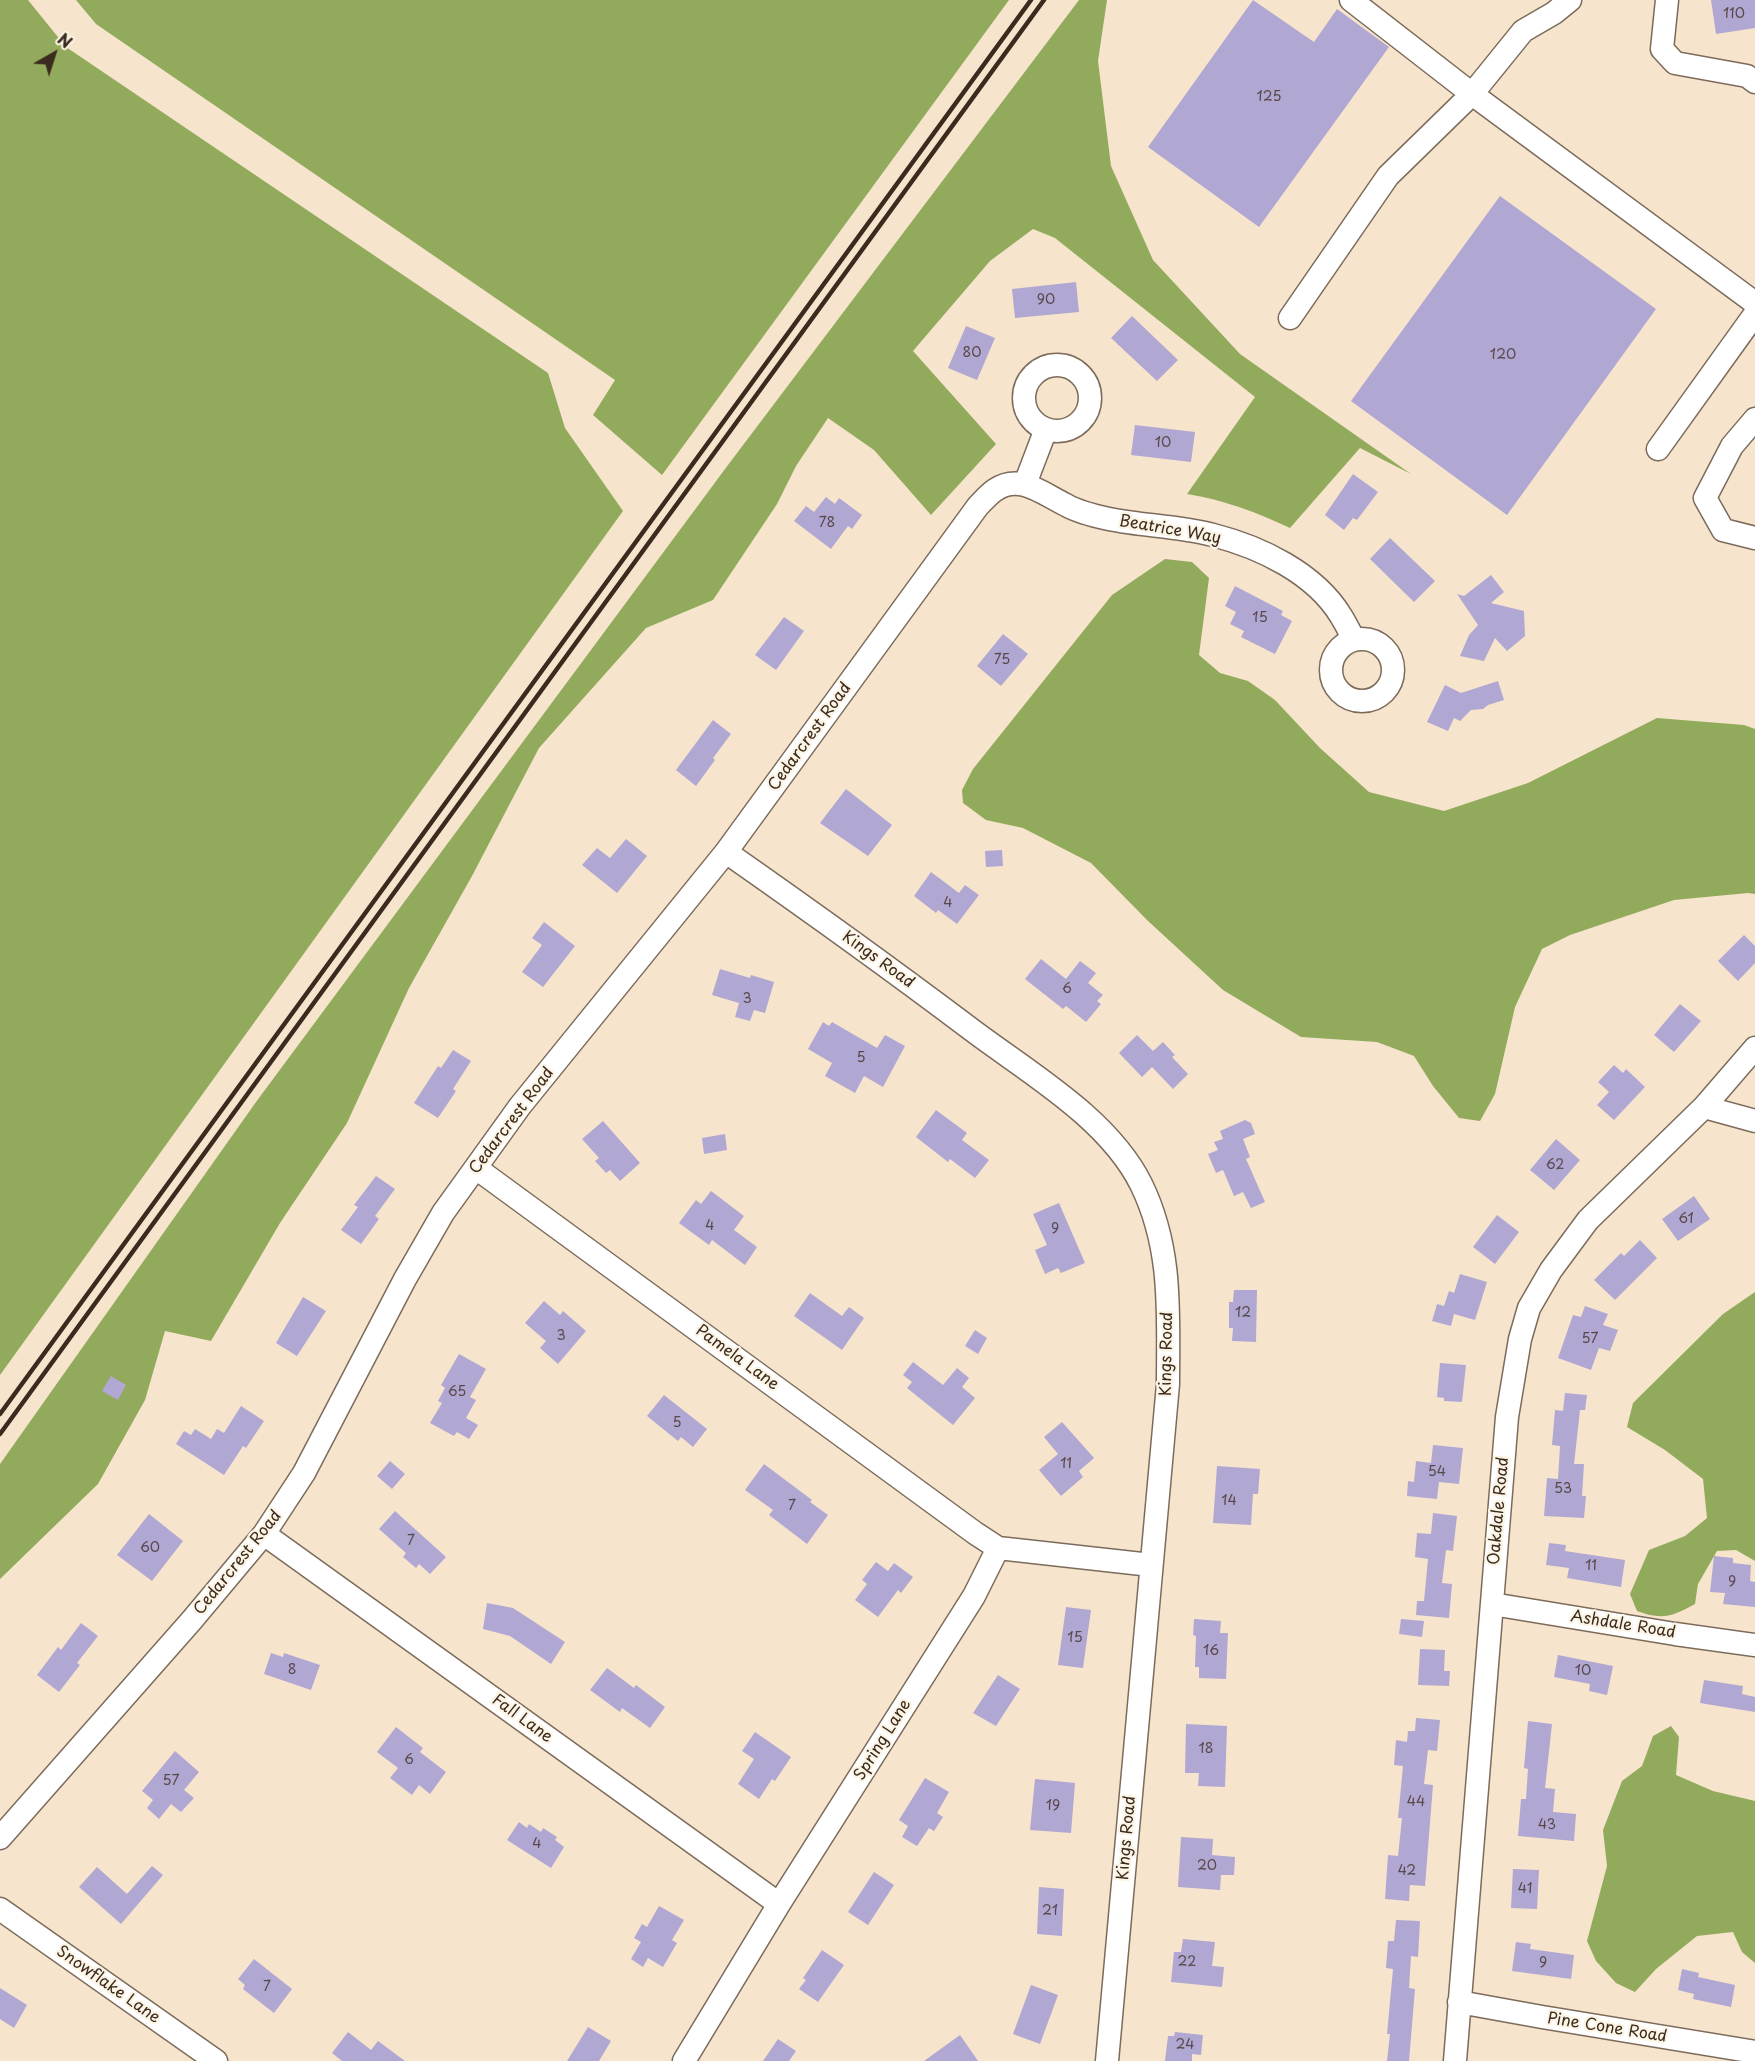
<!DOCTYPE html>
<style>
body{margin:0}
#map{position:relative;width:1755px;height:2061px;overflow:hidden;background:#f6e5cc;font-family:"Playpen Sans",sans-serif}
canvas{display:block}
.north{position:absolute;left:24px;top:24px;width:60px;height:60px;-webkit-text-stroke:4px #fcf5e5;paint-order:stroke;rotate:39deg;font-size:16px;font-weight:700;line-height:24px;text-align:center;color:#3b2a1e}
.north::after{content:'';display:block;margin:auto;width:21px;height:27px;background:#3b2a1e;clip-path:polygon(50% 0,100% 100%,50% 72%,0 100%)}
</style>
<div id="map">
<canvas width="1755" height="2061"></canvas>
<div class="north">N</div>
</div>
<script>
const c = document.querySelector('canvas').getContext('2d');
c.lineJoin = 'round';
function fillPath(path, color) { c.fillStyle = color; c.fill(path, 'evenodd'); }
function strokePath(path, color, width, dash) { c.strokeStyle = color; c.lineWidth = width; c.lineCap = dash ? 'butt' : 'round'; c.setLineDash(dash || []); c.stroke(path); }
function drawText(font, color, halo, rows, align = 'center') {
  c.font = font + ' "Playpen Sans",sans-serif'; c.lineWidth = 4.5; c.setLineDash([]); c.textBaseline = 'middle'; c.strokeStyle = halo; c.fillStyle = color; for (const [text, x, y, turn = 0] of rows) {
    c.save(); c.translate(x, y); c.rotate((+turn || 0) * Math.PI / 180); c.textAlign = isNaN(turn) ? turn : align; if (halo) c.strokeText(text, 0, 0); c.fillText(text, 0, 0); c.restore();
  }
}
const forest = new Path2D(`
 M 0,0 L 28,0 L 66,47 L 548,373 L 565,428 L 623,511 L 0,1375 Z
 M 76,0 L 1009,0 L 662,475 L 593,415 L 615,380 L 96,24 Z
 M 1079,0 L 1107,0 L 1098,61 L 1111,166 L 1153,260 L 1240,354 L 1411,474 L 1360,448 L 1290,528 C 1256,512 1224,500 1187,494 L 1255,397 L 1055,238 L 1033,229 L 990,261 L 913,351 L 996,444 L 931,515 L 874,450 L 828,418 L 796,466 L 777,504 L 713,600 L 646,628 L 539,748 L 472,876 L 409,988 L 347,1123 L 280,1223 L 211,1341 L 165,1331 L 145,1400 L 98,1484 L 0,1579 L 0,1464 L 256,1102 L 728,465 Z
 M 1165,559 L 1192,562 L 1209,578 L 1199,655 L 1220,673 L 1248,681 L 1275,700 L 1320,748 L 1369,792 L 1444,811 L 1528,783 L 1657,718 L 1744,725 L 1755,729 L 1755,894 L 1748,893 L 1674,900 L 1570,935 L 1542,949 L 1515,1007 L 1495,1094 L 1480,1121 L 1459,1118 L 1433,1086 L 1414,1056 L 1377,1042 L 1301,1037 L 1223,990 L 1147,920 L 1091,863 L 1023,828 L 986,820 L 963,803 L 962,790 L 973,769 L 1112,595 Z
 M 1755,1292 L 1755,1561 L 1736,1550 L 1717,1551 L 1698,1584 L 1695,1604 C 1672,1617 1661,1620 1637,1611 L 1630,1594 L 1649,1550 L 1685,1536 L 1707,1518 L 1703,1479 L 1665,1450 L 1627,1427 L 1633,1403 L 1723,1314 Z
 M 1671,1726 L 1679,1737 L 1676,1775 L 1713,1791 L 1755,1801 L 1755,1963 L 1742,1952 L 1733,1932 L 1697,1936 L 1656,1969 L 1635,1992 L 1616,1983 L 1596,1961 L 1587,1941 L 1607,1866 L 1603,1830 L 1622,1781 L 1642,1766 L 1653,1736 Z`);
const building = new Path2D(`
 M 1253,0 L 1314,42 L 1337,9 L 1389,47 L 1259,227 L 1148,147 Z
 M 1711,0 L 1755,0 L 1755,28 L 1716,34 Z
 M 1500,196 L 1656,309 L 1507,515 L 1351,401 Z
 M 1076,282 L 1079,312 L 1015,318 L 1012,289 Z
 M 1132,316 L 1178,360 L 1157,381 L 1111,338 Z
 M 966,326 L 995,338 L 977,380 L 948,368 Z
 M 1135,425 L 1195,432 L 1191,462 L 1131,455 Z
 M 1353,474 L 1378,492 L 1357,520 L 1353,518 L 1344,530 L 1325,515 Z
 M 826,497 L 835,504 L 839,498 L 862,515 L 852,529 L 848,526 L 831,549 L 794,521 L 806,506 L 814,512 Z
 M 1390,538 L 1435,581 L 1414,602 L 1370,559 Z
 M 1491,575 L 1504,592 L 1491,603 L 1524,611 L 1525,636 L 1507,651 L 1495,638 L 1484,661 L 1460,656 L 1469,635 L 1478,625 L 1457,594 L 1464,596 Z
 M 1235,586 L 1283,611 L 1281,615 L 1292,621 L 1275,654 L 1241,637 L 1244,631 L 1230,624 L 1236,612 L 1225,606 Z
 M 784,617 L 804,631 L 776,670 L 755,655 Z
 M 1003,634 L 1028,654 L 1001,686 L 977,666 Z
 M 1498,681 L 1504,700 L 1488,705 L 1483,709 L 1471,710 L 1460,721 L 1454,718 L 1448,731 L 1427,722 L 1445,685 L 1461,693 Z
 M 713,720 L 731,734 L 713,758 L 715,760 L 696,786 L 676,770 Z
 M 846,789 L 892,825 L 868,856 L 820,823 Z
 M 626,839 L 647,856 L 617,893 L 582,865 L 597,848 L 610,858 Z
 M 1002,850 L 1003,866 L 986,867 L 985,851 Z
 M 931,872 L 959,893 L 965,885 L 979,895 L 957,924 L 938,910 L 936,913 L 914,896 Z
 M 544,922 L 575,946 L 543,987 L 522,972 L 542,945 L 532,938 Z
 M 1744,935 L 1755,946 L 1755,963 L 1738,981 L 1718,961 Z
 M 1041,959 L 1066,979 L 1080,961 L 1096,973 L 1088,983 L 1103,995 L 1097,1001 L 1101,1004 L 1086,1022 L 1066,1006 L 1063,1009 L 1025,979 Z
 M 720,969 L 750,978 L 751,975 L 774,982 L 765,1013 L 754,1010 L 750,1021 L 735,1017 L 739,1003 L 712,995 Z
 M 1680,1004 L 1701,1021 L 1674,1052 L 1654,1035 Z
 M 823,1022 L 829,1026 L 832,1022 L 877,1048 L 885,1035 L 905,1046 L 883,1087 L 864,1076 L 855,1093 L 825,1076 L 832,1063 L 808,1049 Z
 M 1137,1035 L 1153,1051 L 1163,1042 L 1175,1055 L 1172,1057 L 1188,1074 L 1173,1089 L 1152,1067 L 1142,1077 L 1119,1053 Z
 M 453,1050 L 471,1061 L 453,1089 L 456,1091 L 438,1118 L 414,1103 L 438,1066 L 441,1068 Z
 M 1614,1065 L 1623,1073 L 1626,1069 L 1645,1087 L 1614,1120 L 1597,1105 L 1609,1092 L 1598,1082 Z
 M 936,1110 L 967,1133 L 962,1140 L 989,1160 L 975,1178 L 950,1159 L 948,1162 L 916,1137 Z
 M 1245,1120 L 1251,1123 L 1255,1134 L 1243,1139 L 1250,1157 L 1246,1159 L 1265,1202 L 1251,1208 L 1243,1192 L 1234,1196 L 1223,1170 L 1216,1173 L 1208,1154 L 1218,1150 L 1214,1142 L 1223,1139 L 1220,1131 Z
 M 603,1121 L 640,1163 L 620,1181 L 610,1170 L 606,1173 L 595,1161 L 599,1158 L 582,1139 Z
 M 725,1134 L 727,1150 L 704,1154 L 702,1138 Z
 M 1556,1139 L 1580,1160 L 1554,1190 L 1530,1170 Z
 M 376,1176 L 395,1189 L 375,1216 L 379,1219 L 361,1244 L 341,1230 L 358,1207 L 354,1205 Z
 M 711,1191 L 744,1216 L 734,1230 L 757,1247 L 745,1265 L 712,1240 L 709,1245 L 679,1223 L 696,1200 L 701,1204 Z
 M 1694,1196 L 1710,1219 L 1678,1241 L 1662,1219 Z
 M 1059,1203 L 1085,1263 L 1061,1273 L 1058,1268 L 1045,1274 L 1035,1250 L 1047,1245 L 1033,1214 Z
 M 1497,1215 L 1519,1232 L 1495,1264 L 1473,1247 Z
 M 1640,1240 L 1657,1258 L 1615,1300 L 1594,1280 L 1621,1253 L 1624,1256 Z
 M 1460,1274 L 1487,1282 L 1475,1320 L 1454,1314 L 1451,1326 L 1432,1321 L 1437,1304 L 1444,1306 L 1449,1291 L 1454,1293 Z
 M 1234,1290 L 1257,1290 L 1256,1342 L 1232,1341 L 1233,1328 L 1229,1328 L 1229,1302 L 1233,1302 Z
 M 810,1293 L 842,1316 L 849,1307 L 864,1318 L 842,1350 L 794,1316 Z
 M 303,1297 L 326,1311 L 297,1356 L 276,1343 Z
 M 544,1301 L 560,1315 L 563,1311 L 586,1331 L 558,1364 L 540,1348 L 546,1341 L 525,1323 Z
 M 1585,1306 L 1608,1314 L 1603,1325 L 1618,1330 L 1610,1351 L 1599,1348 L 1591,1370 L 1558,1358 L 1573,1315 L 1581,1317 Z
 M 975,1330 L 987,1338 L 978,1354 L 965,1346 Z
 M 459,1354 L 486,1369 L 470,1397 L 476,1400 L 466,1418 L 478,1425 L 469,1439 L 457,1432 L 454,1436 L 430,1423 L 442,1403 L 438,1401 L 445,1388 L 441,1385 Z
 M 913,1362 L 943,1385 L 957,1368 L 969,1378 L 962,1387 L 975,1398 L 953,1425 L 907,1388 L 912,1382 L 903,1375 Z
 M 1440,1363 L 1466,1365 L 1462,1402 L 1444,1401 L 1444,1398 L 1437,1397 Z
 M 111,1376 L 126,1385 L 118,1400 L 102,1391 Z
 M 1565,1393 L 1587,1395 L 1585,1410 L 1580,1410 L 1574,1464 L 1584,1464 L 1582,1496 L 1586,1496 L 1584,1518 L 1544,1516 L 1547,1478 L 1558,1479 L 1560,1446 L 1552,1445 L 1555,1410 L 1563,1411 Z
 M 664,1395 L 707,1429 L 693,1447 L 681,1437 L 678,1441 L 647,1416 Z
 M 241,1406 L 264,1421 L 246,1448 L 243,1446 L 224,1475 L 176,1444 L 184,1431 L 191,1435 L 195,1429 L 211,1439 L 217,1429 L 224,1433 Z
 M 1062,1422 L 1094,1458 L 1079,1471 L 1083,1477 L 1061,1496 L 1039,1470 L 1058,1454 L 1044,1437 Z
 M 1433,1445 L 1463,1448 L 1459,1484 L 1439,1482 L 1437,1499 L 1407,1496 L 1408,1481 L 1414,1482 L 1416,1461 L 1431,1463 Z
 M 390,1461 L 405,1474 L 392,1489 L 377,1476 Z
 M 764,1464 L 812,1500 L 810,1502 L 828,1515 L 807,1544 L 769,1515 L 773,1510 L 745,1490 Z
 M 1217,1466 L 1260,1469 L 1258,1494 L 1253,1494 L 1251,1525 L 1213,1523 Z
 M 395,1511 L 446,1557 L 430,1574 L 419,1564 L 416,1568 L 403,1557 L 406,1553 L 379,1529 Z
 M 1433,1513 L 1457,1516 L 1453,1551 L 1446,1550 L 1442,1583 L 1452,1584 L 1449,1618 L 1416,1615 L 1417,1601 L 1424,1601 L 1428,1559 L 1415,1557 L 1417,1533 L 1431,1534 Z
 M 149,1514 L 183,1541 L 152,1581 L 117,1555 Z
 M 1549,1543 L 1566,1545 L 1565,1551 L 1625,1560 L 1621,1587 L 1567,1578 L 1569,1568 L 1546,1565 Z
 M 1714,1556 L 1733,1558 L 1733,1563 L 1751,1565 L 1750,1581 L 1755,1582 L 1755,1607 L 1723,1604 L 1725,1593 L 1710,1592 Z
 M 876,1562 L 888,1571 L 894,1563 L 913,1577 L 901,1593 L 898,1590 L 878,1617 L 855,1600 L 867,1584 L 862,1580 Z
 M 487,1603 L 513,1608 L 565,1642 L 551,1664 L 510,1636 L 483,1629 Z
 M 1066,1607 L 1091,1610 L 1083,1668 L 1058,1665 Z
 M 1194,1619 L 1221,1621 L 1220,1633 L 1228,1633 L 1226,1679 L 1199,1678 L 1199,1667 L 1195,1667 L 1196,1636 L 1193,1635 Z
 M 1401,1619 L 1424,1621 L 1422,1637 L 1399,1634 Z
 M 81,1623 L 98,1636 L 77,1663 L 80,1665 L 59,1692 L 37,1675 L 58,1647 L 61,1650 Z
 M 1420,1649 L 1445,1650 L 1444,1671 L 1450,1671 L 1449,1686 L 1418,1685 Z
 M 271,1653 L 283,1657 L 284,1653 L 320,1665 L 311,1690 L 264,1674 Z
 M 1558,1655 L 1613,1666 L 1607,1695 L 1589,1691 L 1590,1684 L 1554,1677 Z
 M 607,1668 L 634,1688 L 636,1685 L 665,1707 L 650,1728 L 622,1708 L 620,1712 L 590,1690 Z
 M 998,1675 L 1020,1689 L 996,1726 L 973,1713 Z
 M 1704,1680 L 1743,1686 L 1742,1694 L 1755,1697 L 1755,1712 L 1700,1703 Z
 M 1416,1718 L 1440,1720 L 1437,1751 L 1428,1750 L 1424,1784 L 1433,1785 L 1425,1886 L 1410,1885 L 1409,1901 L 1385,1899 L 1388,1855 L 1398,1856 L 1402,1818 L 1398,1818 L 1403,1766 L 1394,1765 L 1396,1740 L 1407,1742 L 1408,1731 L 1415,1731 Z
 M 1528,1721 L 1552,1724 L 1545,1788 L 1555,1789 L 1553,1812 L 1576,1814 L 1574,1841 L 1518,1836 L 1521,1799 L 1526,1799 L 1528,1769 L 1524,1768 Z
 M 1186,1724 L 1227,1726 L 1225,1787 L 1198,1786 L 1199,1773 L 1185,1773 Z
 M 396,1727 L 423,1748 L 420,1752 L 446,1772 L 430,1794 L 419,1785 L 412,1795 L 390,1778 L 398,1768 L 377,1752 Z
 M 755,1732 L 791,1757 L 775,1781 L 772,1779 L 759,1799 L 738,1784 L 754,1759 L 742,1751 Z
 M 175,1751 L 199,1772 L 184,1790 L 194,1798 L 181,1812 L 171,1804 L 159,1819 L 147,1808 L 153,1800 L 142,1791 Z
 M 925,1778 L 949,1792 L 937,1813 L 943,1817 L 934,1831 L 929,1828 L 917,1846 L 902,1837 L 908,1826 L 899,1820 Z
 M 1035,1779 L 1075,1783 L 1071,1833 L 1030,1830 Z
 M 519,1822 L 527,1828 L 529,1824 L 541,1832 L 543,1828 L 557,1837 L 555,1840 L 564,1847 L 551,1868 L 507,1840 Z
 M 1181,1837 L 1213,1839 L 1212,1855 L 1235,1857 L 1234,1875 L 1221,1875 L 1220,1890 L 1178,1887 Z
 M 152,1866 L 163,1875 L 121,1924 L 79,1887 L 97,1867 L 127,1894 Z
 M 1513,1869 L 1539,1870 L 1537,1909 L 1511,1908 Z
 M 874,1872 L 894,1885 L 868,1925 L 848,1912 Z
 M 1039,1887 L 1064,1889 L 1062,1936 L 1037,1934 Z
 M 659,1906 L 684,1920 L 672,1940 L 677,1943 L 663,1967 L 648,1958 L 643,1967 L 631,1959 L 641,1942 L 634,1938 L 642,1924 L 647,1927 Z
 M 1396,1920 L 1420,1921 L 1418,1957 L 1411,1956 L 1409,1988 L 1415,1989 L 1409,2061 L 1387,2061 L 1390,2034 L 1387,2034 L 1393,1969 L 1386,1968 L 1388,1941 L 1394,1941 Z
 M 1183,1939 L 1215,1942 L 1212,1966 L 1224,1967 L 1222,1987 L 1171,1982 L 1174,1952 L 1181,1952 Z
 M 1516,1942 L 1531,1944 L 1530,1949 L 1574,1955 L 1571,1979 L 1512,1971 Z
 M 822,1950 L 844,1965 L 818,2002 L 799,1989 L 806,1980 L 803,1978 Z
 M 254,1959 L 292,1989 L 274,2013 L 243,1989 L 245,1985 L 238,1979 Z
 M 1682,1969 L 1699,1973 L 1698,1977 L 1735,1985 L 1731,2007 L 1693,1999 L 1694,1994 L 1678,1990 Z
 M 1031,1985 L 1058,1995 L 1040,2044 L 1013,2034 Z
 M 0,1988 L 27,2005 L 14,2028 L 0,2019 Z
 M 588,2027 L 611,2041 L 599,2061 L 567,2061 Z
 M 348,2032 L 371,2050 L 378,2041 L 405,2061 L 342,2061 L 332,2053 Z
 M 1175,2032 L 1203,2035 L 1201,2055 L 1192,2054 L 1192,2061 L 1165,2061 L 1168,2036 L 1174,2036 Z
 M 960,2035 L 978,2061 L 924,2061 Z
 M 778,2039 L 796,2051 L 789,2061 L 763,2061 Z`);
const minor = new Path2D(`
 M 1570,0 L 1554,13 L 1523,31 L 1472,94 L 1755,303
 M 1667,0 L 1662,49 L 1675,63 L 1747,76 L 1755,82
 M 1290,318 L 1388,176 L 1472,94 L 1351,0
 M1024 398a33 33 0 1 1 66 0a33 33 0 1 1-66 0Z
 M 1755,419 L 1732,446 L 1705,498 L 1723,530 L 1755,538
 M 1658,449 L 1755,314
 M 1025,484 L 1046,429
 M1331 670a31 31 0 1 1 62 0a31 31 0 1 1-62 0Z
 M 726,852 C 809,910 891,969 972,1030 C 1029,1073 1108,1118 1141,1184 C 1173,1249 1168,1314 1168,1384 L 1107,2061
 M 1704,1107 L 1755,1121
 M 476,1168 L 975,1533 L 998,1548
 M 264,1534 L 779,1904
 M 1492,1604 L 1675,1634 L 1755,1645
 M 0,1838 L 192,1620 L 264,1534 L 304,1473 L 405,1279 L 443,1213 L 520,1106 L 726,852 L 978,506 C 983,501 989,494 995,490 C 1020,473 1043,494 1066,505 C 1078,512 1095,516 1109,519 C 1143,526 1179,526 1213,535 C 1260,547 1315,573 1341,616 C 1346,624 1350,632 1354,640
 M 0,1909 L 216,2061
 M 1459,2002 L 1542,2017 L 1755,2052
 M 684,2061 L 779,1904 L 974,1596 L 998,1548 L 1151,1565
 M 1455,2061 L 1507,1417 L 1520,1339 L 1529,1308 L 1551,1270 L 1588,1220 L 1704,1107 L 1755,1048`);
const rail = new Path2D(`
 M 0,1414 L 1031,0
 M 0,1434 L 1044,0`);
const numberNames = [
 ["110",1734,14],
 ["125",1269,97],
 ["90",1046,300],
 ["80",972,353],
 ["120",1503,355],
 ["10",1163,443],
 ["78",827,523],
 ["15",1260,618],
 ["75",1002,660],
 ["4",948,903],
 ["6",1067,989],
 ["3",747,999],
 ["5",861,1058],
 ["62",1555,1165],
 ["61",1686,1219],
 ["4",710,1226],
 ["9",1055,1229],
 ["12",1243,1313],
 ["3",561,1336],
 ["57",1590,1339],
 ["65",457,1392],
 ["5",677,1423],
 ["11",1066,1464],
 ["54",1437,1472],
 ["53",1563,1489],
 ["14",1229,1501],
 ["7",792,1506],
 ["7",411,1541],
 ["60",150,1548],
 ["11",1591,1566],
 ["9",1732,1582],
 ["15",1075,1638],
 ["16",1211,1651],
 ["8",292,1670],
 ["10",1583,1671],
 ["18",1206,1749],
 ["6",409,1760],
 ["57",171,1781],
 ["44",1416,1802],
 ["19",1053,1806],
 ["43",1547,1825],
 ["4",537,1844],
 ["20",1207,1866],
 ["42",1407,1871],
 ["41",1525,1889],
 ["21",1050,1911],
 ["22",1187,1962],
 ["9",1543,1963],
 ["7",267,1987],
 ["24",1185,2045]
];
const streetNames = [
 ["Beatrice Way",1170,530,10],
 ["Cedarcrest Road",810,737,-54],
 ["Kings Road",878,960,36],
 ["Cedarcrest Road",512,1121,-53],
 ["Kings Road",1167,1354,-89],
 ["Pamela Lane",737,1358,36],
 ["Oakdale Road",1499,1511,-85],
 ["Cedarcrest Road",238,1563,-51],
 ["Ashdale Road",1623,1625,9],
 ["Fall Lane",522,1719,36],
 ["Spring Lane",883,1740,-58],
 ["Kings Road",1127,1838,-85],
 ["Snowflake Lane",108,1985,35],
 ["Pine Cone Road",1607,2028,9]
];
fillPath(forest, '#92aa5c');
fillPath(building, '#b1a7d3');
strokePath(minor, '#7c6b5b', 25);
strokePath(minor, '#fff', 22);
strokePath(rail, '#3b2a1e', 4.5);
drawText('14px', '#58494b', null, numberNames);
drawText('16px', '#3b2a1e', '#fcf5e5', streetNames);
</script>
